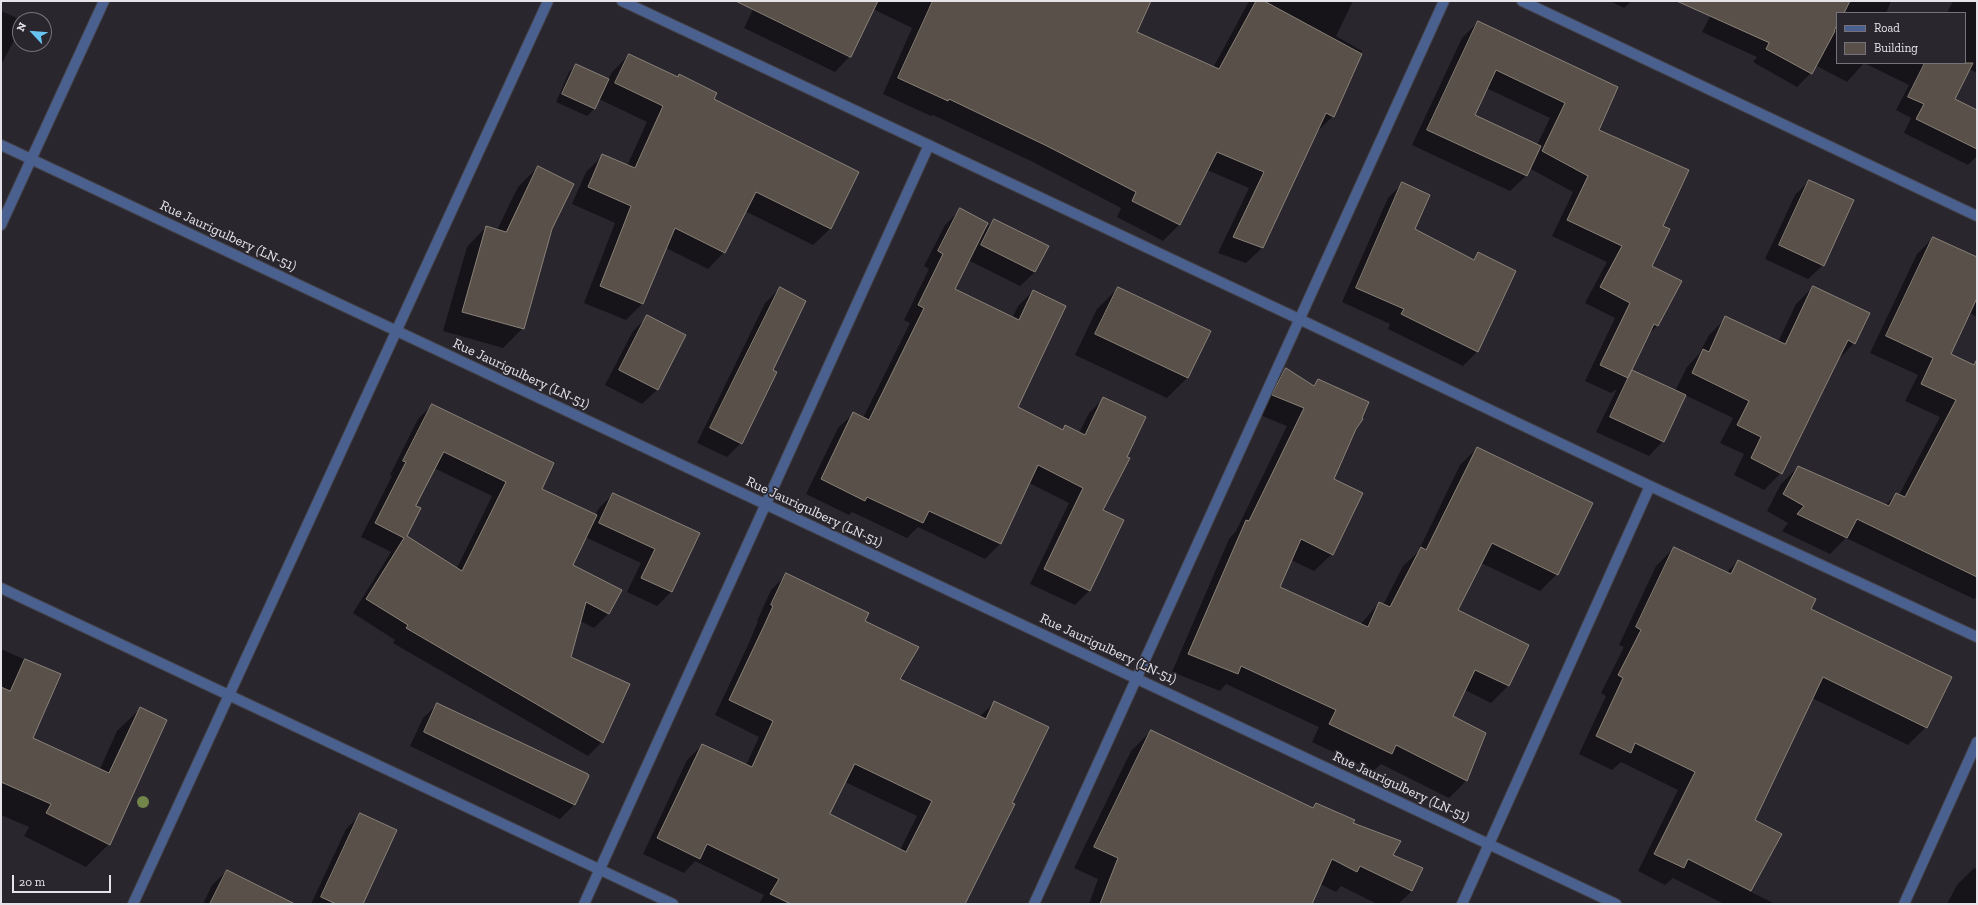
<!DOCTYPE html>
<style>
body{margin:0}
#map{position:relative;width:1978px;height:905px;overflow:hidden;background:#2a262e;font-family:"Zilla Slab",serif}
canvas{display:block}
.frame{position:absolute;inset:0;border:2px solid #e7e4e9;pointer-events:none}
.legend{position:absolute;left:1836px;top:12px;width:130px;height:52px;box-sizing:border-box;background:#2a262e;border:1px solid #767279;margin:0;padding:5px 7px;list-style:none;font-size:12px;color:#e7e4e9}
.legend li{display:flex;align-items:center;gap:8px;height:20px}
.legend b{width:20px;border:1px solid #767279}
.north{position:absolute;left:12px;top:12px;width:40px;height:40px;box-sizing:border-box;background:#2a262e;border:1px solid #767279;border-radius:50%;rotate:296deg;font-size:11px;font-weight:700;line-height:16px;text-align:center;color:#e7e4e9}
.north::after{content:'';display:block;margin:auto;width:14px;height:18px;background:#67c4f0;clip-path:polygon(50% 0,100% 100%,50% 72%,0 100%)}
.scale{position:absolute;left:12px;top:875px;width:99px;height:18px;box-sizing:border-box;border:2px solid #e7e4e9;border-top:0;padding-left:5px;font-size:12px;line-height:14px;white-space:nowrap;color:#e7e4e9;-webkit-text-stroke:3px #2a262e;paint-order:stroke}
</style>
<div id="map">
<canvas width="1978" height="905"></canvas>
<div class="frame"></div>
<ul class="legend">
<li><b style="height:5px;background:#4a618f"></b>Road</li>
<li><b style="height:11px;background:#595149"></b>Building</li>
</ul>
<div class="north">N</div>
<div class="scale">20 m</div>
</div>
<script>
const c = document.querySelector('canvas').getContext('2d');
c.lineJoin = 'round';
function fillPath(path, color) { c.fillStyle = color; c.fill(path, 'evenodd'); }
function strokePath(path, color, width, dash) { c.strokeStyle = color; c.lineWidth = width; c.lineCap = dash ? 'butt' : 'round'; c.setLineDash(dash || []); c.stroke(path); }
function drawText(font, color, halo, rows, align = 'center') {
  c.font = font + ' "Zilla Slab",serif'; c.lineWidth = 3.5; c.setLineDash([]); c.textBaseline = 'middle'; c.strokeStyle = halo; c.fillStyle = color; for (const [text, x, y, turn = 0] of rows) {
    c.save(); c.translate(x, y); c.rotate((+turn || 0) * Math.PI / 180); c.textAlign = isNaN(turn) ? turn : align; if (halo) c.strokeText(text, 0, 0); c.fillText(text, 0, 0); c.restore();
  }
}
const shadow = new Path2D(`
 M 757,1 L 1150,1 L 1135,32 L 1213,68 L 1249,1 L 1353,1 L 1336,36 L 1362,51 L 1333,116 L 1317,132 L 1262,248 L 1246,263 L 1218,253 L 1249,188 L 1207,170 L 1179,225 L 1163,241 L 1117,217 L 1121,208 L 1031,161 L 933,115 L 931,116 L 883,94 L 912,28 L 873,9 L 850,56 L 835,72 L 744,28 Z
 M 1610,1 L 1631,1 L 1624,8 Z
 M 1718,1 L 1891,1 L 1886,13 L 1837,13 L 1837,63 L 1965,63 L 1965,13 L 1947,13 L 1953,1 L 1977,1 L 1977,73 L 1969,69 L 1954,100 L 1977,111 L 1977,156 L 1968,165 L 1904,133 L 1911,118 L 1896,110 L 1909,85 L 1864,63 L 1847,82 L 1815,65 L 1811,73 L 1797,87 L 1753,62 L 1757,57 L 1702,32 Z
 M 1,11 L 22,20 L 20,20 L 20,29 L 1,65 Z
 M 1478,22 L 1597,131 L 1662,227 L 1651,267 L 1657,326 L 1647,336 L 1629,375 L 1632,372 L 1675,391 L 1687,367 L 1699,354 L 1709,335 L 1726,318 L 1778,342 L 1796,304 L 1813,287 L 1854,343 L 1837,361 L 1781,473 L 1764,490 L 1734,475 L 1744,454 L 1720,443 L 1733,418 L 1685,395 L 1663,441 L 1649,456 L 1596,432 L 1617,389 L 1611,393 L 1585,381 L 1615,318 L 1585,303 L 1607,262 L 1552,236 L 1573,192 L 1529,168 L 1526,176 L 1510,191 L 1412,145 L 1462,38 ZM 1486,88 L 1550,118 L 1537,145 L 1473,116 Z
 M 629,55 L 677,78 L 679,75 L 713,100 L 858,173 L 830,229 L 813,245 L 745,211 L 724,252 L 708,269 L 666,248 L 643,303 L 626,320 L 584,303 L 615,223 L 572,204 L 586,172 L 603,155 L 627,166 L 647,122 L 599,99 L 594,109 L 587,116 L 556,102 L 569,72 L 576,65 L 608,80 L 612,72 Z
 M 538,167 L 551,228 L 523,328 L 503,348 L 443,331 L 467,247 L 486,227 L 497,230 L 518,187 Z
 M 1809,181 L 1823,265 L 1808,279 L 1765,259 L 1795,195 Z
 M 1402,184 L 1414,229 L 1472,260 L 1478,254 L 1477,352 L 1463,366 L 1388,329 L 1390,324 L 1342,302 L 1388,198 Z
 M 960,210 L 984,230 L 994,220 L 1035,272 L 1020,286 L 968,260 L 953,289 L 1012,318 L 1018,306 L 1033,291 L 1017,407 L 1061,431 L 1065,427 L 1079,433 L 1089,413 L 1104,398 L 1102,511 L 1090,590 L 1075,605 L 1030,584 L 1069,503 L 1029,483 L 1000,544 L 985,559 L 918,527 L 907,538 L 852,512 L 849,515 L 806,494 L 838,428 L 854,413 L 863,418 L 910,323 L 904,320 L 929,269 L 924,266 L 945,225 Z
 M 1933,238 L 1977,258 L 1977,317 L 1969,313 L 1950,354 L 1977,367 L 1977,596 L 1974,599 L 1846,538 L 1830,554 L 1782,531 L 1788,523 L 1767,511 L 1781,484 L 1798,467 L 1885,506 L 1896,494 L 1899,495 L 1940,417 L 1905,401 L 1918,375 L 1870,353 L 1917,254 Z
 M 780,288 L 771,370 L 741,443 L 727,457 L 697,443 L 765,303 Z
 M 1118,288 L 1188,377 L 1167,398 L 1075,355 L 1097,309 Z
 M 647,317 L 684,336 L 657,390 L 642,404 L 605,385 L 633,331 Z
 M 1286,369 L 1312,386 L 1318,380 L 1356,429 L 1333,479 L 1332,554 L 1314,571 L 1291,560 L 1278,587 L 1360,625 L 1379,603 L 1383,605 L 1403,566 L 1418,552 L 1460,465 L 1477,448 L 1557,574 L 1540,591 L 1481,563 L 1457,611 L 1508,686 L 1491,703 L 1465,690 L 1452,717 L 1467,780 L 1449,798 L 1381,764 L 1373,771 L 1312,742 L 1319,727 L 1226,684 L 1220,691 L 1172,672 L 1229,539 L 1236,531 L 1287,426 L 1255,413 L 1268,386 Z
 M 432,405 L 540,489 L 595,516 L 599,508 L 613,494 L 699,534 L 671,592 L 657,606 L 627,592 L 641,563 L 585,537 L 572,565 L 620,590 L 608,614 L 594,628 L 580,621 L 570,657 L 602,742 L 588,756 L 393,643 L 395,640 L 353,613 L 391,552 L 361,537 L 392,476 L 390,475 L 418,419 ZM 434,468 L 492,496 L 457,568 L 406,536 L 415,507 Z
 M 1674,548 L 1726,573 L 1738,561 L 1810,609 L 1926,727 L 1908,745 L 1812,698 L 1753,820 L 1780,834 L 1749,891 L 1775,904 L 1724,904 L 1673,878 L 1665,885 L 1638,871 L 1678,790 L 1621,762 L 1612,770 L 1579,754 L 1606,696 L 1601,693 L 1624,647 L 1619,645 L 1656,566 Z
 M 786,575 L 864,621 L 898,679 L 979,717 L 995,702 L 964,904 L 759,904 L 764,895 L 695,861 L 684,873 L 643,854 L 687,760 L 702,745 L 746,765 L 759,737 L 715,715 L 748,645 L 758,621 L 757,621 L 771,590 ZM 845,782 L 917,816 L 900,850 L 829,815 Z
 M 1,649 L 59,675 L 31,738 L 100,769 L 117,731 L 140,709 L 109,844 L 86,867 L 24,836 L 29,827 L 1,815 Z
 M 438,704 L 575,804 L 560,819 L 410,746 L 423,718 Z
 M 1151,731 L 1312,809 L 1316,804 L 1352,823 L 1392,856 L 1412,891 L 1398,904 L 1377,904 L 1341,886 L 1336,892 L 1320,884 L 1311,904 L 1089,904 L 1098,879 L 1074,868 L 1131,751 Z
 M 361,814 L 362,904 L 311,904 L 346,829 Z
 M 1974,868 L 1977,869 L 1977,904 L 1947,904 L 1957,885 Z
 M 227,871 L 279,904 L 203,904 L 212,885 Z`);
const building = new Path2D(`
 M 736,1 L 878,1 L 851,57 Z
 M 933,1 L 1151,1 L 1137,32 L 1219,69 L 1256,1 L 1264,1 L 1362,54 L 1334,117 L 1326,113 L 1263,248 L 1233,237 L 1264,172 L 1217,152 L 1180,225 L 1132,201 L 1136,192 L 1047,146 L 949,99 L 948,101 L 898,78 Z
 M 1677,1 L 1850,1 L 1844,13 L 1837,13 L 1837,25 L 1834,31 L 1835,31 L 1812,74 L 1766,49 L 1769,43 Z
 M 1478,21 L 1618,87 L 1599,130 L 1689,170 L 1663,226 L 1670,229 L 1652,266 L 1682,281 L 1658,326 L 1654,324 L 1628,378 L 1600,365 L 1630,303 L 1600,287 L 1622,246 L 1567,220 L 1588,176 L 1542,151 L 1565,103 L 1496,70 L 1475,115 L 1541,146 L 1527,176 L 1427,130 Z
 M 629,54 L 678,77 L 679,74 L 717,93 L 714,99 L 859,172 L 831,229 L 756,192 L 725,253 L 675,228 L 643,304 L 600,286 L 631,206 L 588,187 L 602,154 L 635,168 L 663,106 L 615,83 Z
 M 1925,63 L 1973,63 L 1955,99 L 1977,110 L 1977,149 L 1916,119 L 1924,104 L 1908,97 Z
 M 576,64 L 609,79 L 595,109 L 562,94 Z
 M 538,166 L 574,184 L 552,229 L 524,329 L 462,312 L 486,226 L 506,232 Z
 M 1809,180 L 1854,200 L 1824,266 L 1779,245 Z
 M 1402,182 L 1430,195 L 1415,229 L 1474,260 L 1478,252 L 1516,271 L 1478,352 L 1401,314 L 1404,309 L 1356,288 Z
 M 960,208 L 988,223 L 955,289 L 1019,320 L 1033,290 L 1066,306 L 1018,407 L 1063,430 L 1065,425 L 1085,435 L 1103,397 L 1146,417 L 1127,457 L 1130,458 L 1103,510 L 1124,520 L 1090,591 L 1044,569 L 1083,488 L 1038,465 L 1001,544 L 929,511 L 923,523 L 867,497 L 865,501 L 821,479 L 853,412 L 869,420 L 924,308 L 918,305 L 943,254 L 938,251 Z
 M 994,219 L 1049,246 L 1035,272 L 981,245 Z
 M 1933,237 L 1977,257 L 1977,298 L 1951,354 L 1974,365 L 1977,359 L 1977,577 L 1857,519 L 1847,538 L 1797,514 L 1804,506 L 1783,494 L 1798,466 L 1889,506 L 1896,493 L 1905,497 L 1956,400 L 1921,384 L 1933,358 L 1886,336 Z
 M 1813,286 L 1870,313 L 1855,344 L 1848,340 L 1782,474 L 1751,458 L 1761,437 L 1737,425 L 1749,401 L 1692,373 L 1703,349 L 1709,352 L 1725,316 L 1785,344 Z
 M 780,287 L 806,301 L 773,370 L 777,372 L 742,444 L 710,428 Z
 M 1118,287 L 1211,331 L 1188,378 L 1095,334 Z
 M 647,315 L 686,335 L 658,390 L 619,370 Z
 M 1286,368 L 1314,386 L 1318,379 L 1369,402 L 1362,418 L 1363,419 L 1356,429 L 1334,479 L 1363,493 L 1333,555 L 1301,539 L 1280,587 L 1368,627 L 1379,602 L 1390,607 L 1421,547 L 1426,550 L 1477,447 L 1593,503 L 1558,575 L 1492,543 L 1458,610 L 1529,645 L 1509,686 L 1475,670 L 1453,716 L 1486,733 L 1467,781 L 1396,745 L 1392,754 L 1329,724 L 1336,710 L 1241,666 L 1238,674 L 1188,654 L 1246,520 L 1249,521 L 1304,408 L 1272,395 Z
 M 1632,370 L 1686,395 L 1664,442 L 1610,417 Z
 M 432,404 L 554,463 L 542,489 L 597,515 L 573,565 L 622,590 L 609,614 L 586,602 L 571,657 L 630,684 L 603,743 L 406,628 L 408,625 L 366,599 L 404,538 L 375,523 L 406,462 L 403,461 ZM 444,452 L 506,482 L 462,571 L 407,536 L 421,508 L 416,506 Z
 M 613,493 L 700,533 L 672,592 L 641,578 L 655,549 L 599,523 Z
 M 1674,547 L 1731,574 L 1738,560 L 1816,599 L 1811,609 L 1952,677 L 1927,728 L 1823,677 L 1755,820 L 1782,834 L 1751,891 L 1688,859 L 1684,868 L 1654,854 L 1695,772 L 1635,743 L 1631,753 L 1596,736 L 1623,678 L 1618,675 L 1641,630 L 1636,627 Z
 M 786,573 L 869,613 L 865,621 L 919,647 L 900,679 L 986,719 L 994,701 L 1049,727 L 1012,803 L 1015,804 L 965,904 L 791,904 L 770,894 L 779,879 L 707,844 L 700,859 L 657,838 L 702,744 L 752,767 L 773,721 L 729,700 L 763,628 L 773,606 L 771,605 ZM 855,764 L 932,801 L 906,852 L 830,814 Z
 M 25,659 L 61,674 L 33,738 L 109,773 L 140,707 L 167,720 L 110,845 L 46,813 L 51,804 L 1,782 L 1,687 L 10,691 Z
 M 437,703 L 588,774 L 589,776 L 575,805 L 424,732 Z
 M 1151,730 L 1313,808 L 1316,803 L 1355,820 L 1353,823 L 1401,841 L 1393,855 L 1423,868 L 1412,891 L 1360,866 L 1357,872 L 1332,859 L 1312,904 L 1100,904 L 1118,858 L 1094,847 Z
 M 360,813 L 397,830 L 363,904 L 336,904 L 321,897 Z
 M 227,870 L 295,904 L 210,904 Z`);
const minor = new Path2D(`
 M 1522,1 L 1977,216
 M 1,145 L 1616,904
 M 1,225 L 104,1
 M 1,588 L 673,904
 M 133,904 L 548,1
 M 584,904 L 929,145
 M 1034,904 L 1444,1
 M 1462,904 L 1650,486
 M 1904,904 L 1977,742`);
const tertiary = new Path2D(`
 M 622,1 L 1299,319 L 1650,486 L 1977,637`);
const trees = [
 [143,802]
];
const streetNames = [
 ["Rue Jaurigulbery (LN-51)",228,236,25],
 ["Rue Jaurigulbery (LN-51)",521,374,25],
 ["Rue Jaurigulbery (LN-51)",814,512,25],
 ["Rue Jaurigulbery (LN-51)",1108,649,25],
 ["Rue Jaurigulbery (LN-51)",1401,787,25]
];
fillPath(shadow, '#0007');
fillPath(building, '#595149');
strokePath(building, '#898178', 1);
strokePath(minor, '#444148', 12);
strokePath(tertiary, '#444148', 12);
strokePath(minor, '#4a618f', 10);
strokePath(tertiary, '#4a618f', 10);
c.fillStyle = '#72854b';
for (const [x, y] of trees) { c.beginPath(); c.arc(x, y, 6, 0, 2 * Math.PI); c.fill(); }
drawText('14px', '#e7e4e9', '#2a262e', streetNames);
</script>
